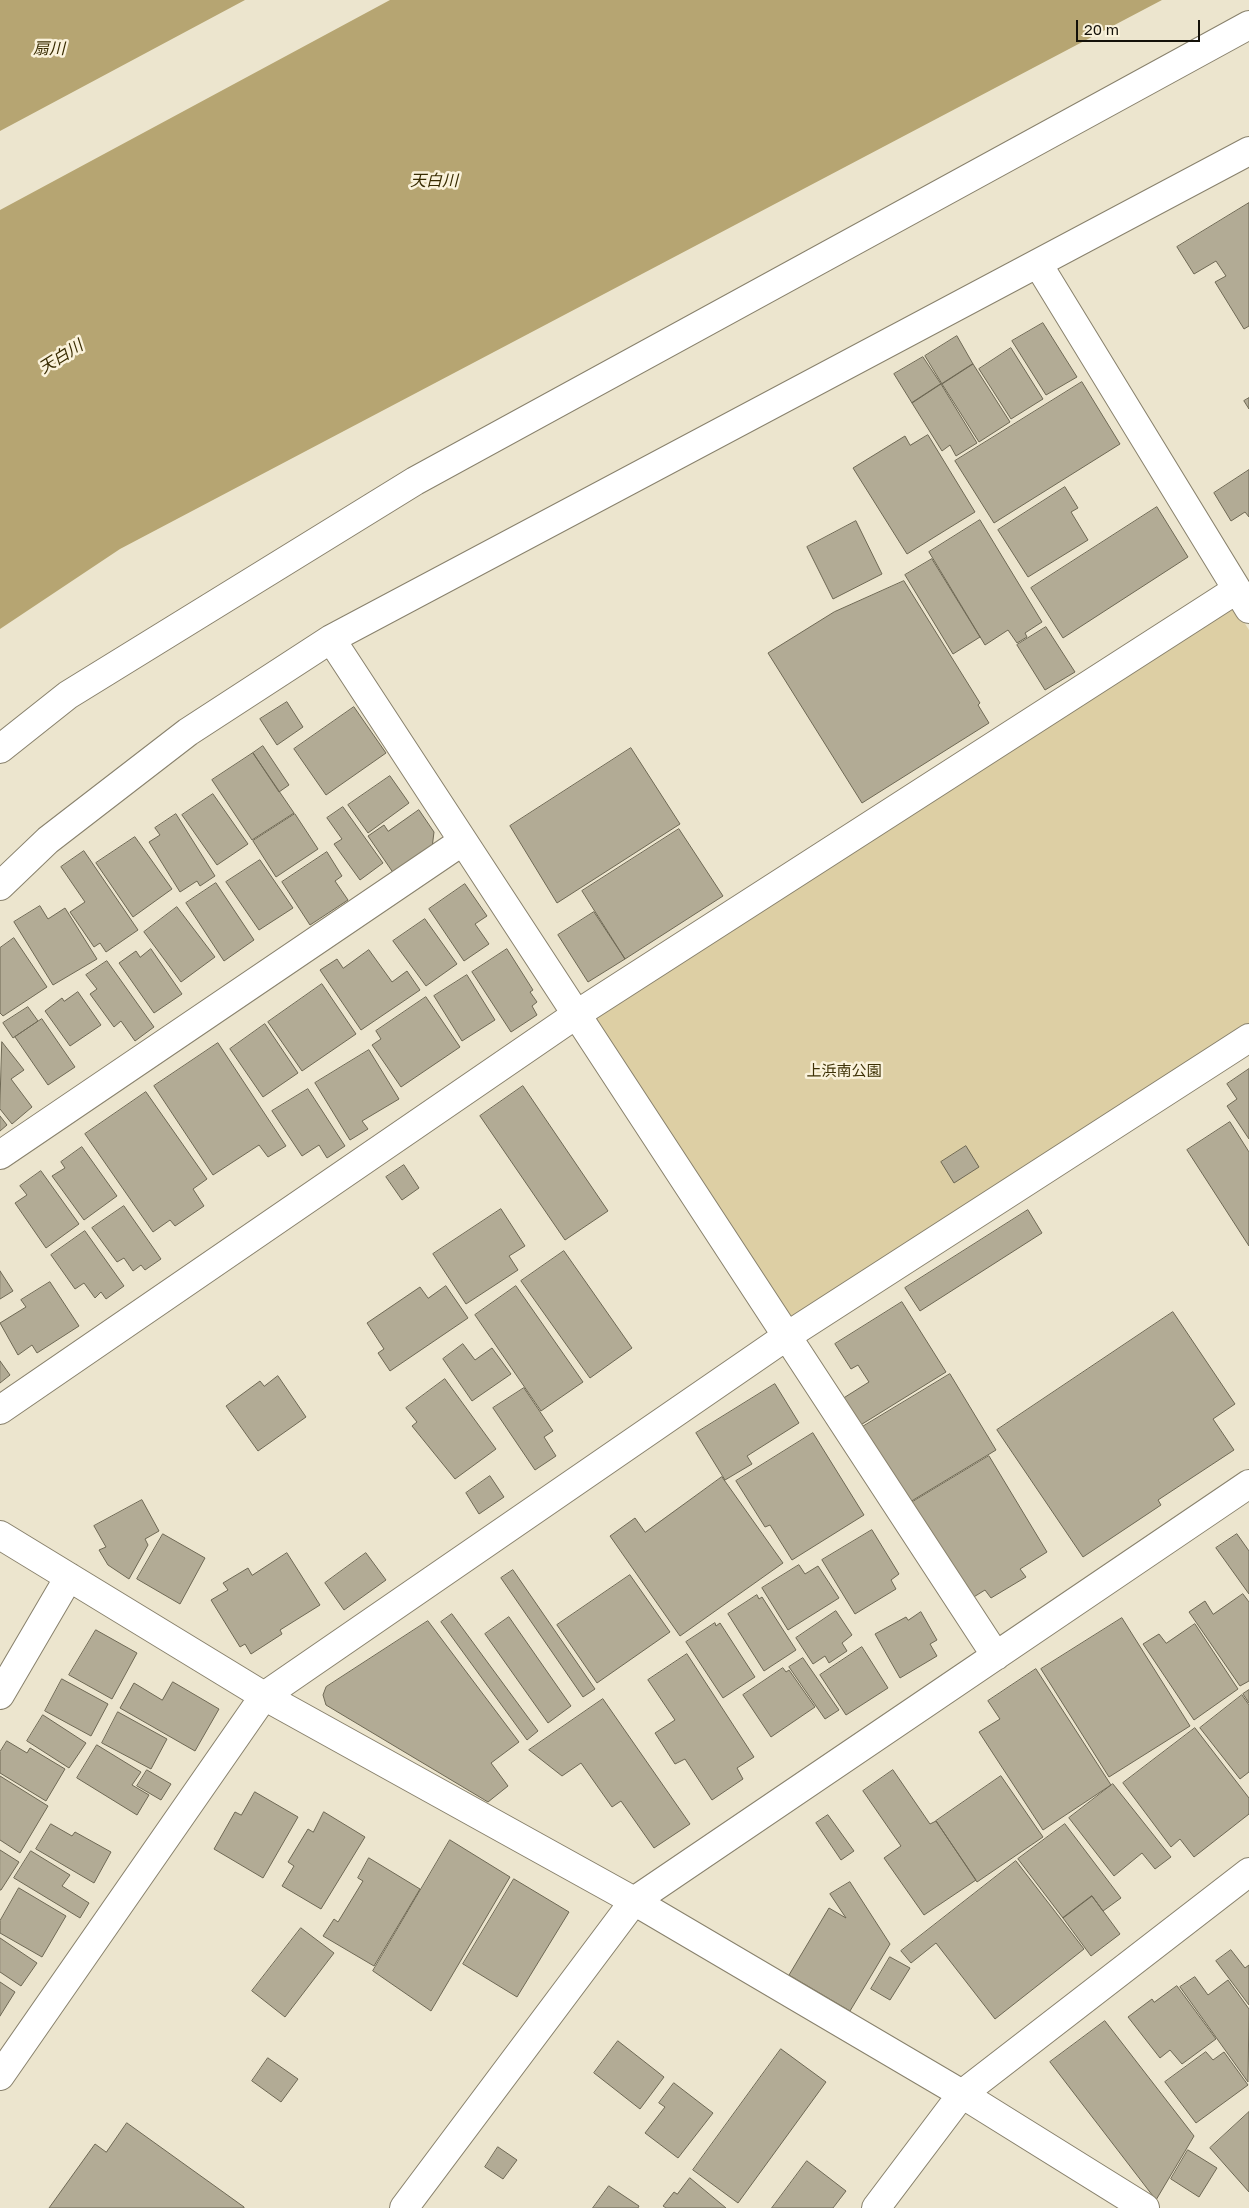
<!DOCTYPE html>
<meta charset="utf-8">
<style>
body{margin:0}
#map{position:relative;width:1249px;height:2208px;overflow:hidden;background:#ece5ce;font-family:"Golos Text",sans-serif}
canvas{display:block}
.scale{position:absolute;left:1076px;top:20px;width:124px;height:22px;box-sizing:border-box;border:2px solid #141109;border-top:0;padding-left:6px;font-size:15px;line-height:18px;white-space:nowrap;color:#141109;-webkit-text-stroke:4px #faf2db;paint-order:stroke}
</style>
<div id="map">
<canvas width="1249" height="2208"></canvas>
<div class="scale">20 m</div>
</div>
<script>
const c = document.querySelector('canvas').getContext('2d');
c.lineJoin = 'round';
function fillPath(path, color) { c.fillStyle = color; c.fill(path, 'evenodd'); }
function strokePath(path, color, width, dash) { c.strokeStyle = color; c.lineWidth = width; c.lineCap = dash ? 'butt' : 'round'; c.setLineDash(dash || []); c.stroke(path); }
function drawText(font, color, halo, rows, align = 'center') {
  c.font = font + ' "Golos Text","Noto Sans JP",sans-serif'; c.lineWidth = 5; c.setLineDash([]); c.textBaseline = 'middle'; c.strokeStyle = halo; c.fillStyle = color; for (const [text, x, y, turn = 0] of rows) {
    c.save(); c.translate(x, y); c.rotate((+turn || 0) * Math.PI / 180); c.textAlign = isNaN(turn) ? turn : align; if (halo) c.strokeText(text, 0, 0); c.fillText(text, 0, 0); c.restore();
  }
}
const green = new Path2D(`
 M 1233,605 L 1249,630 L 1249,1026 L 783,1329 L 585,1019 Z`);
const water = new Path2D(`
 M 0,0 L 245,0 L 0,131 Z
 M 390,0 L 1162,0 L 120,549 L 0,629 L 0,210 Z`);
const building = new Path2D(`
 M 1249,203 L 1249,326 L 1244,329 L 1215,282 L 1226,276 L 1216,261 L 1194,274 L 1177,247 Z
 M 1043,323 L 1077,377 L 1046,395 L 1012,341 Z
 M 957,336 L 973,364 L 942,384 L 925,356 Z
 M 1011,348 L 1043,399 L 1011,419 L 979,369 Z
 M 923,357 L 941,384 L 912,403 L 894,374 Z
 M 973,364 L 1010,422 L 979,442 L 942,384 Z
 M 1082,382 L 1120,444 L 994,523 L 955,461 Z
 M 941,384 L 977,443 L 956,456 L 950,445 L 942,451 L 912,403 Z
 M 1249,398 L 1249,409 L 1244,401 Z
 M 928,435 L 975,512 L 907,554 L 853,468 L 905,436 L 910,445 Z
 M 1249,470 L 1249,517 L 1245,512 L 1231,521 L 1214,493 Z
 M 1065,487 L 1078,508 L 1071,512 L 1088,540 L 1028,577 L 998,530 Z
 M 1157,507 L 1188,557 L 1063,638 L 1031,588 Z
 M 980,520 L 1042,622 L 1025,633 L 1027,637 L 1017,643 L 1008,630 L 985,645 L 929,552 Z
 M 856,521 L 882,574 L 833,599 L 807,547 Z
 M 932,559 L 980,637 L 953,654 L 905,575 Z
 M 904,581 L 980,703 L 978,705 L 989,723 L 862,803 L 768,653 L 834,612 Z
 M 1046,627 L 1075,672 L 1045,690 L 1017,645 Z
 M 287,702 L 303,727 L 277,745 L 260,719 Z
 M 354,707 L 386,753 L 326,795 L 294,749 Z
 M 263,746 L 289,785 L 279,792 L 253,753 Z
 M 631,748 L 680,824 L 557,903 L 510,826 Z
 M 253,753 L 294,813 L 252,840 L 212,780 Z
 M 390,776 L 409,803 L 368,833 L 348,805 Z
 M 213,794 L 248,844 L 217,865 L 182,815 Z
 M 343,807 L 383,863 L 360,880 L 334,844 L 342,839 L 327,818 Z
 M 419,810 L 434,832 L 432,848 L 394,874 L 368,836 L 384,825 L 388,831 Z
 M 176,814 L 215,876 L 200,886 L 197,881 L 180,892 L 149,842 L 160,835 L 155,828 Z
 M 295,814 L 318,849 L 276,877 L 253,841 Z
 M 679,829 L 723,896 L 625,959 L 582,891 Z
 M 135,837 L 172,889 L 133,917 L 96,863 Z
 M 84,851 L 138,930 L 106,952 L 100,943 L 94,947 L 70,912 L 85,902 L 61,867 Z
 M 327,852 L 342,876 L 335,881 L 348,900 L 310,925 L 282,882 Z
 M 260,860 L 293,908 L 259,930 L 226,882 Z
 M 216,883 L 254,940 L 224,961 L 186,903 Z
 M 465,884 L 487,916 L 475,924 L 489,944 L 464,961 L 429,909 Z
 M 40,906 L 48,919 L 65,908 L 97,959 L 53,985 L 14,922 Z
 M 177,907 L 215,957 L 181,982 L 144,932 Z
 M 594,912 L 625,959 L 588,982 L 558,935 Z
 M 425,919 L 457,964 L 426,986 L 393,941 Z
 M 14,938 L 47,987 L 3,1016 L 0,1013 L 0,948 Z
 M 151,949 L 182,994 L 154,1013 L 119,963 L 136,951 L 140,957 Z
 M 507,949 L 533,990 L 530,992 L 537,1002 L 532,1006 L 537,1015 L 511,1032 L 472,972 Z
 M 369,950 L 392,982 L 407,971 L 420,990 L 361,1030 L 320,970 L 337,959 L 343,968 Z
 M 107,961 L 154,1027 L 135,1041 L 121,1021 L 114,1027 L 90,994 L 97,989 L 86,975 Z
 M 467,975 L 495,1020 L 462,1041 L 434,996 Z
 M 322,984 L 356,1034 L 302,1071 L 268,1022 Z
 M 78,992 L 101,1025 L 70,1046 L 45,1011 L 62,998 L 64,1001 Z
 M 426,997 L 460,1047 L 401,1087 L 372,1045 L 381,1039 L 376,1031 Z
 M 28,1007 L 38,1021 L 13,1038 L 3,1023 Z
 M 42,1019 L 75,1067 L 48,1085 L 15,1037 Z
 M 265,1024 L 298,1073 L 263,1097 L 230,1049 Z
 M 2,1042 L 24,1070 L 11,1079 L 32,1107 L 12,1124 L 0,1109 Z
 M 218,1043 L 286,1146 L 268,1157 L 259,1145 L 213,1175 L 154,1086 Z
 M 369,1050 L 399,1099 L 362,1121 L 368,1129 L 350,1140 L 315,1083 Z
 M 1249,1069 L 1249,1139 L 1227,1106 L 1237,1099 L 1227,1084 Z
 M 523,1086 L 608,1211 L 565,1240 L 480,1116 Z
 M 308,1089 L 345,1146 L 327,1158 L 319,1145 L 302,1156 L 272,1111 Z
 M 146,1092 L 207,1179 L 193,1189 L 204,1206 L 175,1226 L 170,1220 L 153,1232 L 85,1134 Z
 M 0,1116 L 7,1125 L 0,1131 Z
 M 1230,1122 L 1249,1152 L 1249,1246 L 1187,1150 Z
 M 966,1146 L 979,1167 L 954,1183 L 941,1162 Z
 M 82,1147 L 117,1196 L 84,1220 L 52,1176 L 65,1168 L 61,1162 Z
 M 404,1165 L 419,1188 L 402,1200 L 386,1177 Z
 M 41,1171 L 79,1224 L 46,1248 L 15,1203 L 27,1195 L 20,1186 Z
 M 124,1206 L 161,1259 L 145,1270 L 141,1265 L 133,1271 L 124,1258 L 117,1262 L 92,1228 Z
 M 501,1209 L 525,1246 L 509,1256 L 518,1270 L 466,1304 L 433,1254 Z
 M 1028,1210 L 1042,1233 L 920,1311 L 905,1288 Z
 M 85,1231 L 124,1286 L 106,1299 L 101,1292 L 95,1298 L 84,1283 L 75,1289 L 51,1255 Z
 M 564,1251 L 632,1348 L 590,1378 L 521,1281 Z
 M 0,1271 L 13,1291 L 0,1299 Z
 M 50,1282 L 79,1326 L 37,1353 L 32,1345 L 18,1355 L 0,1323 L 26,1307 L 21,1300 Z
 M 446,1286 L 468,1318 L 390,1371 L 378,1353 L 384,1349 L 367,1323 L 420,1287 L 428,1298 Z
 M 516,1286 L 583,1382 L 541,1411 L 475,1315 Z
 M 902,1302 L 946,1372 L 859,1426 L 842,1399 L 869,1382 L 858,1365 L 851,1369 L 835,1344 Z
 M 1173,1312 L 1235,1404 L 1213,1419 L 1234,1450 L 1158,1500 L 1161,1505 L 1083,1557 L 997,1430 Z
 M 463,1344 L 475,1360 L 492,1348 L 511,1374 L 472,1401 L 443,1359 Z
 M 0,1361 L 10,1375 L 0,1383 Z
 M 950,1374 L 996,1450 L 905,1505 L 859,1429 Z
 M 278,1376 L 306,1417 L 258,1451 L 226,1406 L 260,1381 L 264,1386 Z
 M 445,1379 L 496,1449 L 455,1479 L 412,1426 L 417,1422 L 406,1408 Z
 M 775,1384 L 799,1423 L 747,1456 L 752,1464 L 725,1480 L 696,1433 Z
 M 524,1388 L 553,1431 L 544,1437 L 556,1456 L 535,1470 L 493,1408 Z
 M 813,1433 L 864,1515 L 792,1560 L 770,1525 L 765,1527 L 736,1481 Z
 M 989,1456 L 1047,1552 L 1020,1569 L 1026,1577 L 991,1598 L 985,1590 L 964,1603 L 906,1506 Z
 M 490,1476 L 504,1497 L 479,1514 L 466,1493 Z
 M 722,1477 L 783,1563 L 680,1636 L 610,1536 L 635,1518 L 645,1532 Z
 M 142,1500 L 159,1531 L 145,1539 L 148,1545 L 129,1579 L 108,1565 L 99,1550 L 106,1547 L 94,1526 Z
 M 872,1530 L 899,1574 L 891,1580 L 896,1589 L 855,1614 L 822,1560 Z
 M 163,1534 L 205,1558 L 180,1604 L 137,1579 Z
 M 1237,1534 L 1249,1551 L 1249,1594 L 1216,1548 Z
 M 287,1553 L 320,1605 L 280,1630 L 282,1634 L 251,1654 L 245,1644 L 240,1647 L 211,1600 L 228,1590 L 223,1583 L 248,1568 L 252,1575 Z
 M 366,1553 L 386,1580 L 344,1610 L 325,1583 Z
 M 799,1565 L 805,1574 L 818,1566 L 839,1598 L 788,1630 L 762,1588 Z
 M 513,1570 L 595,1689 L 583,1697 L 501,1578 Z
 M 630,1575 L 670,1632 L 597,1683 L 557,1625 Z
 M 1243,1594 L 1249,1602 L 1249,1681 L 1240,1686 L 1189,1612 L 1205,1601 L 1213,1614 Z
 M 757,1595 L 759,1599 L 762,1597 L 796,1650 L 764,1671 L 728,1614 Z
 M 836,1611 L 852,1635 L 842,1643 L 847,1651 L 829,1663 L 825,1656 L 813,1664 L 796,1638 Z
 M 921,1612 L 937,1640 L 930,1644 L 937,1656 L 900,1678 L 875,1634 L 906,1617 L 908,1620 Z
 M 452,1614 L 538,1731 L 527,1740 L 441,1622 Z
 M 509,1617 L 571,1706 L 548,1723 L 485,1634 Z
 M 1122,1618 L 1190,1726 L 1109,1777 L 1041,1669 Z
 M 428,1621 L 519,1742 L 491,1763 L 508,1786 L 488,1802 L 326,1705 L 323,1695 L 326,1687 Z
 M 715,1623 L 716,1626 L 720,1623 L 755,1677 L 723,1698 L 686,1642 Z
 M 1195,1624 L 1238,1689 L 1194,1720 L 1143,1644 L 1159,1634 L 1166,1643 Z
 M 96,1630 L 137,1653 L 112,1699 L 69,1675 Z
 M 862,1647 L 888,1688 L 846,1715 L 820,1675 Z
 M 687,1654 L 754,1757 L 737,1768 L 743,1779 L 712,1800 L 685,1759 L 675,1764 L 655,1733 L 675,1720 L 648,1680 Z
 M 803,1658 L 839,1710 L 825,1719 L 789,1667 Z
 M 783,1668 L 786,1672 L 789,1670 L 815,1707 L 771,1737 L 743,1695 Z
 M 1036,1669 L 1111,1785 L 1043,1830 L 979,1732 L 1000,1719 L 988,1701 Z
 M 62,1679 L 108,1704 L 91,1736 L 45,1711 Z
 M 173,1682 L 219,1709 L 195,1751 L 120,1708 L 134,1683 L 162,1700 Z
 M 1249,1690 L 1249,1703 L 1243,1694 Z
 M 1242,1695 L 1249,1705 L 1249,1772 L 1240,1779 L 1200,1728 Z
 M 603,1699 L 690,1824 L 654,1848 L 621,1801 L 612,1807 L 581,1763 L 562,1776 L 529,1750 Z
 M 118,1712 L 167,1739 L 151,1769 L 102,1743 Z
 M 43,1715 L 86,1743 L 69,1768 L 27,1741 Z
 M 1195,1728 L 1249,1798 L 1249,1814 L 1194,1857 L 1180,1839 L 1171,1847 L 1123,1783 Z
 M 7,1741 L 27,1753 L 30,1748 L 65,1769 L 46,1801 L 0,1773 L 0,1752 Z
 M 97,1745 L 141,1772 L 132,1785 L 149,1795 L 137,1815 L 77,1778 Z
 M 147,1770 L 171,1784 L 161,1800 L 137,1786 Z
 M 893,1770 L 930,1824 L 936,1821 L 976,1880 L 924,1915 L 884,1858 L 901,1846 L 863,1791 Z
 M 0,1776 L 48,1806 L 20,1853 L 0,1840 Z
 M 1001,1776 L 1043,1837 L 977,1882 L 936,1821 Z
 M 1113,1784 L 1171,1857 L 1155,1869 L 1142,1853 L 1114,1876 L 1069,1818 Z
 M 255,1792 L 298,1817 L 263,1878 L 214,1849 L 235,1812 L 241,1815 Z
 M 324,1812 L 365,1837 L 321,1909 L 282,1886 L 294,1866 L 288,1862 L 308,1829 L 313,1832 Z
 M 828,1815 L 854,1851 L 841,1860 L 816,1823 Z
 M 51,1824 L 72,1836 L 75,1832 L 111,1852 L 94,1883 L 36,1849 Z
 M 1065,1824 L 1121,1898 L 1103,1911 L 1092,1896 L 1063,1918 L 1018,1859 Z
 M 450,1840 L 510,1877 L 431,2011 L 373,1971 Z
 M 0,1850 L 19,1862 L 1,1890 L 0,1890 Z
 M 31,1851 L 70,1875 L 62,1886 L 89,1903 L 80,1918 L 14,1878 Z
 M 369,1858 L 420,1889 L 374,1966 L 323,1936 L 334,1919 L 338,1922 L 363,1881 L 358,1878 Z
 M 1016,1861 L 1084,1949 L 995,2019 L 936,1943 L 911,1963 L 901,1951 Z
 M 514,1879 L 569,1912 L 517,1997 L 463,1964 Z
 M 850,1882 L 890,1944 L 850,2011 L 789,1975 L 829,1908 L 846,1918 L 830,1894 Z
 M 19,1888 L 66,1916 L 42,1957 L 0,1933 L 0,1921 Z
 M 1092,1896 L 1120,1934 L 1091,1956 L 1063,1918 Z
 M 301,1928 L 334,1953 L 285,2017 L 252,1991 Z
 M 0,1938 L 37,1963 L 21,1986 L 0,1972 Z
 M 1231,1950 L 1245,1968 L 1249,1965 L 1249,2005 L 1216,1961 Z
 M 890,1957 L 910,1968 L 890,2000 L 871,1989 Z
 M 1195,1977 L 1208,1995 L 1228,1980 L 1249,2009 L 1248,2082 L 1180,1987 Z
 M 0,1982 L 15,1992 L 0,2016 Z
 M 1177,1986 L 1216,2039 L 1182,2064 L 1170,2050 L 1160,2058 L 1128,2017 L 1152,1999 L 1154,2002 Z
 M 1105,2021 L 1194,2136 L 1156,2200 L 1050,2062 Z
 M 618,2041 L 664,2077 L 640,2109 L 594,2073 Z
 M 781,2049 L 826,2082 L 738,2203 L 693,2170 Z
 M 1206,2052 L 1213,2060 L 1224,2052 L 1248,2085 L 1196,2123 L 1165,2082 Z
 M 268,2058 L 298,2079 L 281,2102 L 252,2081 Z
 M 674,2083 L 713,2113 L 678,2158 L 645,2133 L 665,2107 L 659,2103 Z
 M 1249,2112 L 1249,2192 L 1210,2148 Z
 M 127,2123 L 244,2207 L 244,2208 L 49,2208 L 95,2144 L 106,2152 Z
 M 498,2147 L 517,2160 L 503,2179 L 485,2167 Z
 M 1188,2150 L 1217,2168 L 1199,2197 L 1171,2179 Z
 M 807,2161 L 846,2191 L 833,2208 L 772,2208 Z
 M 690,2178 L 726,2208 L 666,2208 L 663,2206 L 674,2192 L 677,2194 Z
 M 609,2186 L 639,2206 L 638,2208 L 593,2208 Z`);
const minor = new Path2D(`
 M 1038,264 L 1249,609
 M 331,639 L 996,1656
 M 0,749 L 68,695 L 415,481 L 1249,25
 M 0,886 L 48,840 L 188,732 L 331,639 L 1249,151
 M 0,1155 L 463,841
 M 0,1410 L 577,1014 L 1236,590
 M 0,1535 L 264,1696 L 634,1901 L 962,2094 L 1145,2208
 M 0,1695 L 69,1577
 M 0,2076 L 264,1696 L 787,1336 L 1249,1038
 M 404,2208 L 634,1901 L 1249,1484
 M 876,2208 L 962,2094 L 1249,1872`);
const parkNames = [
 ["上浜南公園",844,1071]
];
const waterNames = [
 ["扇川",49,49],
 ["天白川",434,181],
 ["天白川",61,357,-32]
];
fillPath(green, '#ddcfa4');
fillPath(water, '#b6a572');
fillPath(building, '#b2ab95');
strokePath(building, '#6e6854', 1);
strokePath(minor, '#88816c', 30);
strokePath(minor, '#fff', 28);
drawText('15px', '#3d3105', '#faf2db', parkNames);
drawText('italic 16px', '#382b00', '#faf2db', waterNames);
</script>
